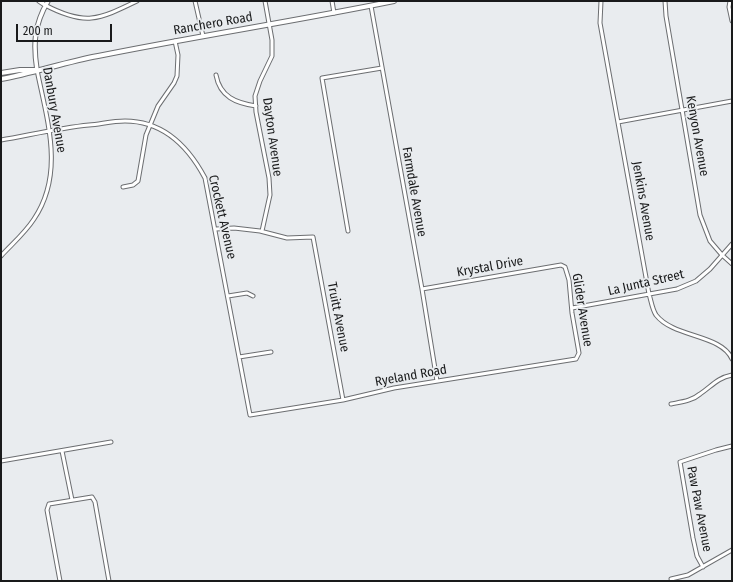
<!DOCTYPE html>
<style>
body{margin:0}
#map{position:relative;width:733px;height:582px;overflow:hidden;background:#e9ecef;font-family:"Fira Sans Condensed",sans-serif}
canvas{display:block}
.frame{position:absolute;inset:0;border:2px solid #191a1b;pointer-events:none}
.scale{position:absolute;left:16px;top:24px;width:96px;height:18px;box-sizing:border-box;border:2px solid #191a1b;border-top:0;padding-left:5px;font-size:12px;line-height:14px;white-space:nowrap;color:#191a1b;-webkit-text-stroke:3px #e9ecef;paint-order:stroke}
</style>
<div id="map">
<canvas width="733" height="582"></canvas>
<div class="frame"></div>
<div class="scale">200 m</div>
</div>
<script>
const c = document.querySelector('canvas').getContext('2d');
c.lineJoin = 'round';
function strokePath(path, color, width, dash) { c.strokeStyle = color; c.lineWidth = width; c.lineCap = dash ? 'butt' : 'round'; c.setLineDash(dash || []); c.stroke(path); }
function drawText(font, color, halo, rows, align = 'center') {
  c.font = font + ' "Fira Sans Condensed",sans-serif'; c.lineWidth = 3.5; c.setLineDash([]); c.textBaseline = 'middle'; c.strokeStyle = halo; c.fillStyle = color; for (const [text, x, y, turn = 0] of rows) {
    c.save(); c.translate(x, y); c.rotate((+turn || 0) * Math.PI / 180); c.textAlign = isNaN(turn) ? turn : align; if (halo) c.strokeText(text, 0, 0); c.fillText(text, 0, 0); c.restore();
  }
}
const minor = new Path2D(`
 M 195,1 L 203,36
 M 332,1 L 334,13
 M 601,1 L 600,23 L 649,294 C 651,300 652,309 656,315 C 674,338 721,334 732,359
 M 665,1 L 666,16 L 700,215 L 710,241 L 722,255 L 732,264
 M 730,1 L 729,7 L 732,21
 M 45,5 C 85,26 98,20 137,1
 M 371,6 L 422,289 L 437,381
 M 216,75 C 220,97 236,103 256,106
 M 618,122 L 732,101
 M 1,140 C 30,135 59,128 89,125 C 101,124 112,121 125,121 C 163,121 188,146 205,178 L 250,415 L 343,400 L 394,388 L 576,359 L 579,353 L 572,313 L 569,280 L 565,267 L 561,265 L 422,289
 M 123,187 L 133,185 L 138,181 L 146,135 L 158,106 L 174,83 L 177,76 L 178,55 L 175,41
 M 216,229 L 234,228 L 260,231 L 287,238 L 313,237 L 343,400
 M 262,231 L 270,195 L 269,178 L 256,112 L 255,96 L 260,81 L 272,56 L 272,40 L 265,1
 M 348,231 L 322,78 L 382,68
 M 1,256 C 12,244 25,233 34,219 C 65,173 47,120 37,70
 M 228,296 L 247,293 L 253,296
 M 572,308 L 677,289 L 696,281 L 710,269 L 732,244
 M 239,357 L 271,352
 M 671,404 C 681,402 692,401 700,394 C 712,386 717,378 732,375
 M 62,451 L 72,500
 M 1,461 L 111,442
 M 703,567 L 697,556 L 693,538 L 680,462 L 716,450 L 732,446
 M 671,579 L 688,575 L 732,550
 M 60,581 L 47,510 L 49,504 L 92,497 L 95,502 L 109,581`);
const tertiary = new Path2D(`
 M 39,1 L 45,5
 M 37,70 C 33,44 34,25 48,1`);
const secondary = new Path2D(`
 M 1,73 L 20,70 L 37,70
 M 1,79 C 34,73 65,62 98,56 C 197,36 296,21 394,1`);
const streetNames = [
 ["Ranchero Road",213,24,-10],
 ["Danbury Avenue",54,110,80],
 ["Kenyon Avenue",697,136,80],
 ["Dayton Avenue",272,137,82],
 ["Farmdale Avenue",414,192,80],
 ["Jenkins Avenue",643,201,80],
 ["Crockett Avenue",222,217,77],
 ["Krystal Drive",490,267,-10],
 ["La Junta Street",646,283,-13],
 ["Glider Avenue",582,310,81],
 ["Truitt Avenue",338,317,79],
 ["Ryeland Road",411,376,-10],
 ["Paw Paw Avenue",699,509,79]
];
strokePath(minor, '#6c6e71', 5);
strokePath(tertiary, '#6c6e71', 5.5);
strokePath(secondary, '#6c6e71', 6);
strokePath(minor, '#fff', 3);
strokePath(tertiary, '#fff', 3.5);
strokePath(secondary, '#fff', 4);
drawText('13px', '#191a1b', '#e9ecef', streetNames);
</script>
